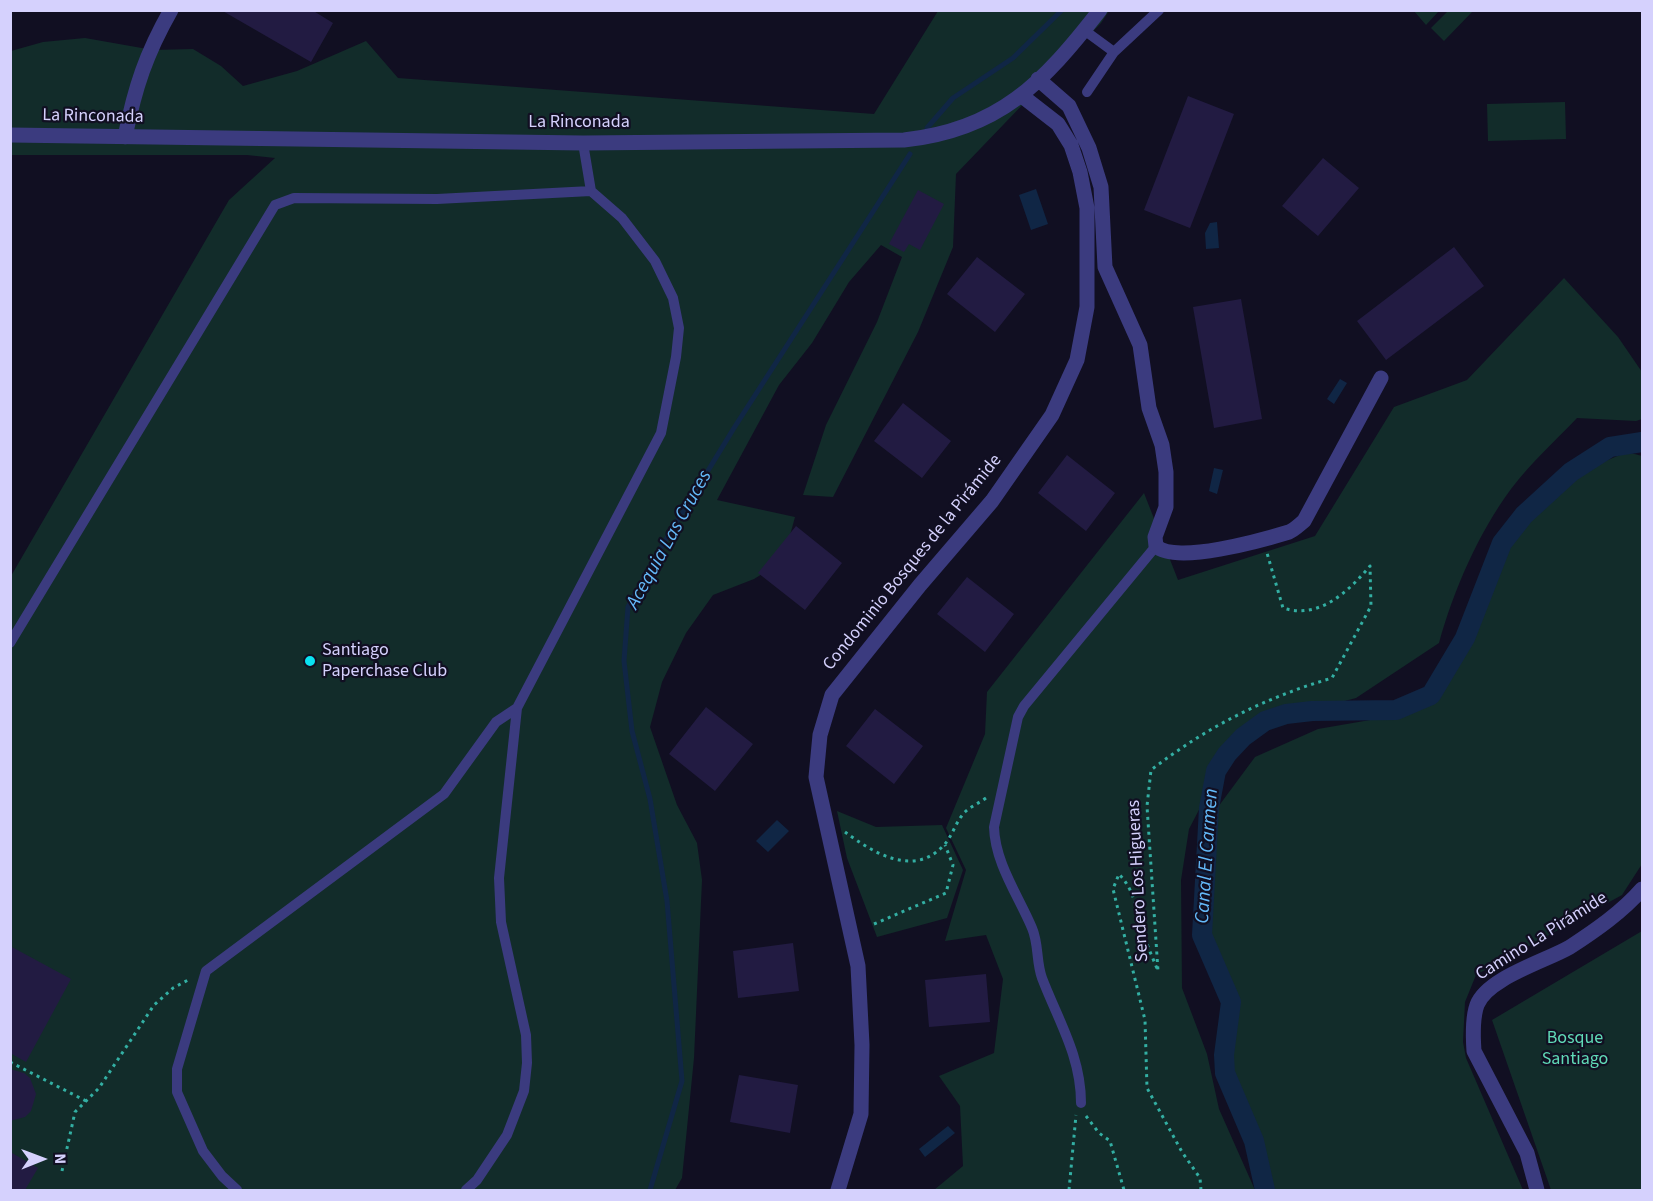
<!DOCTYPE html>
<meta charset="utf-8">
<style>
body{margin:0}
#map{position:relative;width:1653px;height:1201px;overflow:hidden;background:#110f22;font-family:"Source Sans 3",sans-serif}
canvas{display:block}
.frame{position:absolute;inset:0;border:12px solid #d5d1fd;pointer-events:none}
.north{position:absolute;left:12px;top:1129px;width:60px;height:60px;-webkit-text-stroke:4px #110f22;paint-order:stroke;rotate:89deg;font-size:16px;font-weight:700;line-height:24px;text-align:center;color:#d5d1fd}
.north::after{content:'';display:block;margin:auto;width:21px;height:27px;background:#d5d1fd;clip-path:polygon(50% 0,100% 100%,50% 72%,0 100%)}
</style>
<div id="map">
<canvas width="1653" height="1201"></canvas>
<div class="frame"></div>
<div class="north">N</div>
</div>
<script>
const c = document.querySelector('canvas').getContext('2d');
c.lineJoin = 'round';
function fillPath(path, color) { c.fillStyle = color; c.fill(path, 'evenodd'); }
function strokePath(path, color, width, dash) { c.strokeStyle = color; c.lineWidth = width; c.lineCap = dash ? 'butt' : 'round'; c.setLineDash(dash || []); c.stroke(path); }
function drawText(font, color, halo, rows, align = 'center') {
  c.font = font + ' "Source Sans 3",sans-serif'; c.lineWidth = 4.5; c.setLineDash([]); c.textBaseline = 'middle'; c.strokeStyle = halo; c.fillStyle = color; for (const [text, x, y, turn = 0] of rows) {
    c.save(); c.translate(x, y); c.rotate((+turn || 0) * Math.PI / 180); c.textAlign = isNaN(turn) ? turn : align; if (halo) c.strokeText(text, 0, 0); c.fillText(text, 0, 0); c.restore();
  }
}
const green = new Path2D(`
 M 1449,10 L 1472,12 L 1444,41 L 1431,28 Z
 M 938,11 L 1109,11 L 1101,23 L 956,174 L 953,247 L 918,332 L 833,497 L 803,495 L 826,425 L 877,322 L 902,257 L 881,245 L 849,282 L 812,343 L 779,385 L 717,500 L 795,517 L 783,561 L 754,579 L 713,595 L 686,633 L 662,682 L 650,727 L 677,805 L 697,843 L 702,880 L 694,1058 L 682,1178 L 675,1190 L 11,1190 L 11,576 L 229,200 L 275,158 L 247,155 L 11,155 L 11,51 L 43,42 L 85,38 L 153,50 L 193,49 L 221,66 L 243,86 L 297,71 L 366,41 L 398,78 L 874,114 Z
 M 1414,11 L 1414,10 L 1439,11 L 1426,25 Z
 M 1565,102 L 1566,139 L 1488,141 L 1487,104 Z
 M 1564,278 L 1618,337 L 1642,372 L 1642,419 L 1636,421 L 1577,418 C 1555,441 1530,464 1511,489 C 1478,534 1454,589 1439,643 L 1356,698 L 1322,707 L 1305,707 L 1246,742 L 1213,783 L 1189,829 L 1181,880 L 1182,988 L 1207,1054 L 1219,1109 L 1255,1190 L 934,1190 L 963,1166 L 960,1106 L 939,1076 L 994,1053 L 1003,979 L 986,935 L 945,941 L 966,870 L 946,828 L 985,734 L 987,692 L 1144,493 L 1178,580 L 1315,536 L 1394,407 L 1467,380 Z
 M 1627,452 L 1642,456 L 1642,864 L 1622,895 L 1476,975 L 1465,1002 L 1463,1042 L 1466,1058 L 1523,1190 L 1271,1190 L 1260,1142 L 1229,1087 L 1225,1000 L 1207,959 L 1206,917 L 1215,811 L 1255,757 L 1318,729 L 1399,715 L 1436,679 L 1467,626 L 1491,558 L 1551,491 L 1591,467 Z
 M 837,811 L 876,827 L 942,825 L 963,870 L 947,918 L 877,937 L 847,858 Z
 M 1642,931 L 1642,1190 L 1551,1190 L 1492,1020 Z`);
const water = new Path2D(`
 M 1036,189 L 1048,224 L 1031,230 L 1019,195 Z
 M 1217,222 L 1219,248 L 1206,249 L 1205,233 L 1210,223 Z
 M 1340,379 L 1347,383 L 1334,404 L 1327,399 Z
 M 1214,468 L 1223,470 L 1217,494 L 1209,491 Z
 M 777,820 L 789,831 L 768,852 L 756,841 Z
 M 948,1126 L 955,1133 L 925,1157 L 919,1149 Z`);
const stream = new Path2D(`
 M 927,128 L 953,98 L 1013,58 L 1062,10
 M 650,1190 L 682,1081 L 667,901 L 650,799 L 632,731 L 624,661 L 628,607 L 659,551 L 734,428 L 910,154`);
const canal = new Path2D(`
 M 1265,1190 L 1254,1141 L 1225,1073 L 1224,1055 L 1231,1002 L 1202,935 L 1209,808 L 1216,771 L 1227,754 L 1243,737 L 1265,721 L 1286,714 L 1312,711 L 1396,710 L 1431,695 L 1465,638 L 1502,543 L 1524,515 L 1571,472 L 1610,447 L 1642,442`);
const building = new Path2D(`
 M 221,10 L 312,10 L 333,23 L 311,62 Z
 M 1188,96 L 1234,114 L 1190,228 L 1144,210 Z
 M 1323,158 L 1359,188 L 1318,236 L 1282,206 Z
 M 918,190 L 944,204 L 920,250 L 909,244 L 904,252 L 889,244 Z
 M 1454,247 L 1484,286 L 1386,360 L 1357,321 Z
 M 977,257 L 1025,294 L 995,332 L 947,294 Z
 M 1241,299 L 1262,419 L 1214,428 L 1193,307 Z
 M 903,403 L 951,441 L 922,478 L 874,441 Z
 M 1067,455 L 1115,493 L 1086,531 L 1038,493 Z
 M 796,526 L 842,563 L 805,610 L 758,573 Z
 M 967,577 L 1014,614 L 985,652 L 937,614 Z
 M 706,707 L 753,744 L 715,791 L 669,754 Z
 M 875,709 L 923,746 L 894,784 L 846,746 Z
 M 793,943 L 799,991 L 738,998 L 733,951 Z
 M 10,946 L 71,979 L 26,1062 L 10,1053 Z
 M 986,974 L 990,1022 L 929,1027 L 925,980 Z
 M 10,1069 L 24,1073 L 30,1078 L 36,1094 L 31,1111 L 25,1117 L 10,1121 Z
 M 739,1075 L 798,1085 L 790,1133 L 730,1122 Z
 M 12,1153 L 38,1168 L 25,1190 L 10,1190 Z`);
const path = new Path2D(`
 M 845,832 C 872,852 913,878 943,846 C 953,836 956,820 966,811 C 972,806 979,803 986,798
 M 874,924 L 946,893 L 953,865 L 945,845
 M 10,1062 L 86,1101
 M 1086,1116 L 1099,1133 L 1110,1141 L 1124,1190
 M 62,1171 L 75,1112 L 99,1088 L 154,1005 L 173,988 L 190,979
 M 1069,1190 L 1076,1115
 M 1201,1190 L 1200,1178 L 1182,1152 L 1147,1088 L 1145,1020 L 1113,889 L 1119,874 C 1134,890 1135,905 1141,926 C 1145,941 1152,956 1158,971 L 1147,806 L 1151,770 C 1207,727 1264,698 1332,678 L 1371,606 L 1370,566 C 1349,591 1319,620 1283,608 L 1267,553`);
const service = new Path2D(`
 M 1084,30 L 1114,52
 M 1087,92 L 1114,52 L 1159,10
 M 10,643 L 275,205 L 294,198 L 437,199 L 591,191
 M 1081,1103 C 1081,1056 1058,1020 1042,978 C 1036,962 1039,944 1032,928 C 1018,895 995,863 994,827 L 1018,717 L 1024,706 L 1156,546
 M 237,1190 L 222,1176 L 203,1151 L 177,1092 L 177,1069 L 206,971 L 444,794 L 496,722 L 517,708
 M 466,1190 L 477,1180 L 507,1135 L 524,1091 L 527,1063 L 526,1035 L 501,922 L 499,878 L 517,708 L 661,433 L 676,357 L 679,328 L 673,298 L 655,261 L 622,218 L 591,191 L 583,143`);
const minor = new Path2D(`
 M 1038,79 L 1069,106 L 1089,148 L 1101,187 L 1105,267 L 1140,345 L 1149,408 L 1162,445 L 1166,472 L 1166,507 L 1155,537 L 1156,546 C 1175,565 1263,540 1289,532 C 1294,530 1299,525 1304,521 L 1381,378
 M 10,135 L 583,143 L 904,140 C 999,130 1043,83 1100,10
 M 125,137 C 135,87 146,54 171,10
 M 838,1190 L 861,1114 L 862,1045 L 858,966 L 816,777 L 820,735 L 832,695 L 920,585 L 992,501 L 1052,415 L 1077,360 L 1087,307 L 1087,208 L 1080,172 L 1071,145 L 1058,124 L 1022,96`);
const tertiary = new Path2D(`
 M 1537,1190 L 1527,1153 L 1474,1051 C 1473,1037 1472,1019 1477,1005 C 1487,978 1546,961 1570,947 C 1596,930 1622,912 1642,889`);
const markers = [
 [310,661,6,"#0ae2f1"]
];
const streetNames = [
 ["La Rinconada",93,117,1],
 ["La Rinconada",579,123],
 ["Condominio Bosques de la Pirámide",913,563,-51],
 ["Sendero Los Higueras",1139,881,-93],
 ["Camino La Pirámide",1542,937,-32]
];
const poiNames = [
 ["Santiago",322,651],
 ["Paperchase Club",322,672]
];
const parkNames = [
 ["Bosque",1575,1039],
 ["Santiago",1575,1060]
];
const waterNames = [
 ["Acequia Las Cruces",670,540,-61],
 ["Canal El Carmen",1208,856,-86]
];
fillPath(green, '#122c2a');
fillPath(water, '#102645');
strokePath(stream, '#102645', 5);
strokePath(canal, '#102645', 20);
fillPath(building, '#221b42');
strokePath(path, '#33afa3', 3, [3, 4.5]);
strokePath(service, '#3b3b7f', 10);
strokePath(minor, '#3b3b7f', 15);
strokePath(tertiary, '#3b3b7f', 15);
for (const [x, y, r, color] of markers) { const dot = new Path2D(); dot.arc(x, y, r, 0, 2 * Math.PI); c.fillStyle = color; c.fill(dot); strokePath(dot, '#110f22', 2); }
drawText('18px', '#d5d1fd', '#110f22', streetNames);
drawText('18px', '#d5d1fd', '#110f22', poiNames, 'left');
drawText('18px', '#60dab7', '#110f22', parkNames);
drawText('italic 20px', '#64b9f9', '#110f22', waterNames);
</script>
